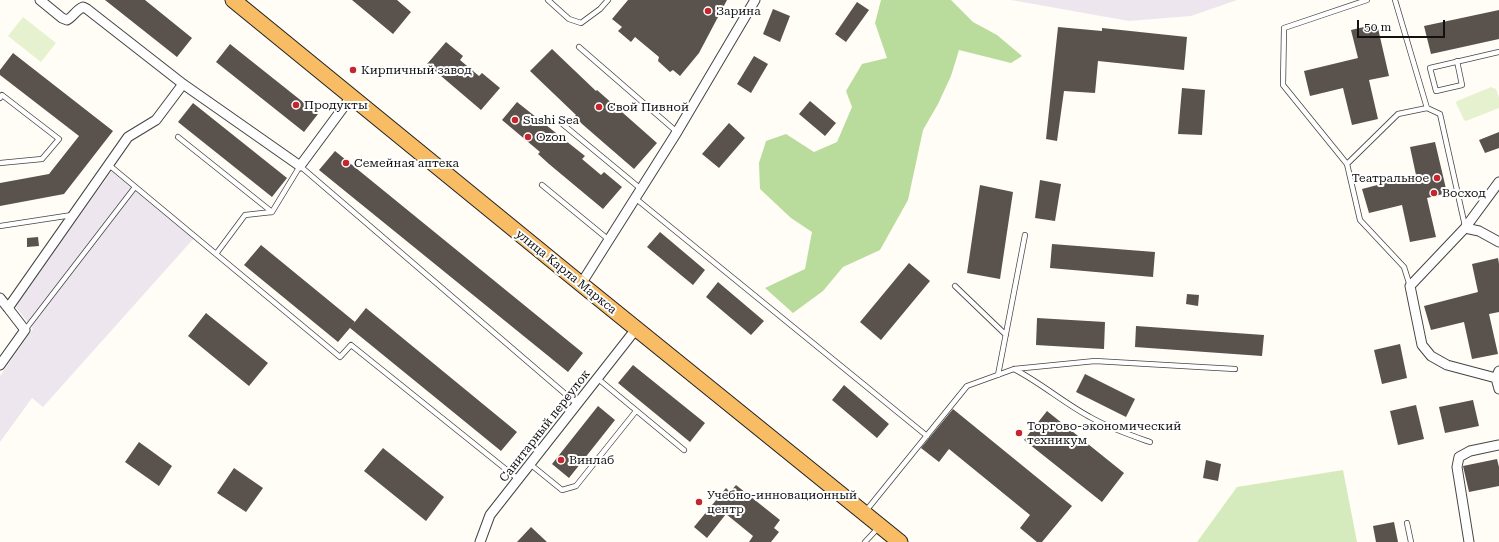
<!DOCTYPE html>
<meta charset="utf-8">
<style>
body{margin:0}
#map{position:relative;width:1499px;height:542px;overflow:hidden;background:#fffdf5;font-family:"Roboto Serif",serif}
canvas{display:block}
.scale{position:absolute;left:1357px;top:20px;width:88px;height:18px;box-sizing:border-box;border:2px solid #111;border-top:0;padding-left:5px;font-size:12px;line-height:14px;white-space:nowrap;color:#111;-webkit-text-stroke:3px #fff;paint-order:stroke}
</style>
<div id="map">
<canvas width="1499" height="542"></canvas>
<div class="scale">50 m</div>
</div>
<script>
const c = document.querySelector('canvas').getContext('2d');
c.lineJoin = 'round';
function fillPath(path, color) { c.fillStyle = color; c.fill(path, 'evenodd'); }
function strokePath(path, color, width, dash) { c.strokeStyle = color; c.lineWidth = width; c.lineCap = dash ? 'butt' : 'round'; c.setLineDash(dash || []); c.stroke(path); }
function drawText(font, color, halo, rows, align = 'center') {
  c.font = font + ' "Roboto Serif",serif'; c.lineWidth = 4; c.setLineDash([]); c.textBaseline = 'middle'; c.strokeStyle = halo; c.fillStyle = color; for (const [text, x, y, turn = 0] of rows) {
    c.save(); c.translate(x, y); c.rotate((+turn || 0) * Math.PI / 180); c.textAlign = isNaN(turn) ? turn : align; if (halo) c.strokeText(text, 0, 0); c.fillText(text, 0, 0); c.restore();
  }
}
const industrial = new Path2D(`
 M 1011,0 L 1237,0 L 1191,16 L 1129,21 Z
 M 114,168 L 195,237 L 43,407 L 32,398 L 0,442 L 0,376 L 33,329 L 15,306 Z`);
const green = new Path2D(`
 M 1343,470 L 1357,542 L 1197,542 L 1237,487 Z`);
const forest = new Path2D(`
 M 881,0 L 951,0 L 973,22 L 997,35 L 1022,56 L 1011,63 L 959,50 L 951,76 L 938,104 L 923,130 L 908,200 L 880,250 L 843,267 L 823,291 L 793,313 L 765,288 L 805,269 L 812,232 L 791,218 L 760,189 L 759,163 L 766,141 L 786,134 L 814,152 L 837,142 L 852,107 L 846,91 L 862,64 L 887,58 L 875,23 Z`);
const pitch = new Path2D(`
 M 23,17 L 56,43 L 41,62 L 8,36 Z
 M 1491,87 L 1496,89 L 1499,97 L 1499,108 L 1466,121 L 1464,120 L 1456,103 L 1457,101 Z`);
const building = new Path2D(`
 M 105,0 L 145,0 L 192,38 L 177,57 Z
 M 352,0 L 397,0 L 411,12 L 393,34 Z
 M 628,0 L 727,0 L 699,53 L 680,76 L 673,70 L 670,72 L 658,61 L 659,57 L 635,37 L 631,42 L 618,31 L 622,27 L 612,19 Z
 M 857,2 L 869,10 L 846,42 L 835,34 Z
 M 773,9 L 790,16 L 780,42 L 763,34 Z
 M 1499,10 L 1499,39 L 1431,54 L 1424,26 Z
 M 1377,24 L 1389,76 L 1369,80 L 1378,119 L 1352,125 L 1343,88 L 1310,96 L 1304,71 L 1358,58 L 1351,30 Z
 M 1058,27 L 1102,31 L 1102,28 L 1187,37 L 1184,70 L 1098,61 L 1095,93 L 1064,91 L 1057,141 L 1046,139 Z
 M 446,42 L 463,56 L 460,60 L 479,76 L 482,73 L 500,88 L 481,110 L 427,64 Z
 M 230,44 L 318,114 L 304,132 L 216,62 Z
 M 552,49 L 596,91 L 597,90 L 657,143 L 634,169 L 574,117 L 576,115 L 530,71 Z
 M 13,53 L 113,131 L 64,194 L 0,206 L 0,183 L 49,174 L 79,136 L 0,75 L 0,70 Z
 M 754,56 L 768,64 L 751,93 L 737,84 Z
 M 1182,88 L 1205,90 L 1202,135 L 1178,134 Z
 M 810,101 L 836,123 L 825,136 L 799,114 Z
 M 517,102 L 585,156 L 582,159 L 601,175 L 604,172 L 622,187 L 603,209 L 549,164 L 538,154 L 540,152 L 502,120 Z
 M 193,103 L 287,178 L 272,197 L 178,122 Z
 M 729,123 L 745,138 L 719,168 L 702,154 Z
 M 1499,132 L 1499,148 L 1485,153 L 1479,140 Z
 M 1435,142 L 1447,193 L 1427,198 L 1436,237 L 1410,242 L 1402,205 L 1369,213 L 1362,189 L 1416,175 L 1410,147 Z
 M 335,151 L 583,353 L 568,372 L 319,170 Z
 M 1040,180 L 1061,184 L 1055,221 L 1035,218 Z
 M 980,185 L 1013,192 L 1000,279 L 967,273 Z
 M 660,232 L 705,270 L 693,285 L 647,247 Z
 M 38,237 L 39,246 L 27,247 L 27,238 Z
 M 1052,244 L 1155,252 L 1153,277 L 1050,268 Z
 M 261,245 L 355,322 L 338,342 L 244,265 Z
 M 1498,258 L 1499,264 L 1499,312 L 1489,314 L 1498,354 L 1472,359 L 1464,322 L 1431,330 L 1424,306 L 1478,292 L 1472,264 Z
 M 909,263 L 930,281 L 881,340 L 860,322 Z
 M 718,282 L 764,321 L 751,335 L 706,297 Z
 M 1187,294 L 1199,295 L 1198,306 L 1186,304 Z
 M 366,308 L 517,432 L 501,451 L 350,328 Z
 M 206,313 L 268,363 L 249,386 L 188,336 Z
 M 1037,318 L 1105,322 L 1104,349 L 1036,345 Z
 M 1136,326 L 1264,335 L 1262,356 L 1135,347 Z
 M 1400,344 L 1407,378 L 1382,384 L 1374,350 Z
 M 633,365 L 705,423 L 690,442 L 618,383 Z
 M 1085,374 L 1135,399 L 1126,417 L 1076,392 Z
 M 844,385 L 889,424 L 877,438 L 832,400 Z
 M 1473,400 L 1479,426 L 1445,433 L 1439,407 Z
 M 1416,405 L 1424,439 L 1398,445 L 1390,411 Z
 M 598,406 L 615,420 L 569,478 L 552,464 Z
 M 953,409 L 1072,506 L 1042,542 L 1037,542 L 1020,528 L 1030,515 L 949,449 L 939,462 L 921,448 Z
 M 1047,411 L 1124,473 L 1102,502 L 1024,440 Z
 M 139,442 L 172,466 L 159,486 L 125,462 Z
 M 383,448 L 444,497 L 426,521 L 364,471 Z
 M 1497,459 L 1499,467 L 1499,486 L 1469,492 L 1463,466 Z
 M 1206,460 L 1221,464 L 1218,481 L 1203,478 Z
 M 234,468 L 263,488 L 246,512 L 217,493 Z
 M 736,485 L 780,520 L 774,528 L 779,532 L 771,542 L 749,542 L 753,536 L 726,514 L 707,538 L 694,527 L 726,488 L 730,492 Z
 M 1394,522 L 1398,542 L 1376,542 L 1373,526 Z
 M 531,527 L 547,542 L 517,542 Z`);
const service = new Path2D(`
 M 548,0 L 569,19 L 581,23 L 600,9 L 608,0
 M 1395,0 L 1427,108
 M 579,47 L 677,132
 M 1457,61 L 1462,85 L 1436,91 L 1430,68 L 1499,52
 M 0,98 L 2,95 L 59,139 L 42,159 L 0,163
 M 560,122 L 641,189
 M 178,137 L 272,212
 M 1347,164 L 1283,85 L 1284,28 L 1367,0
 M 109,165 L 216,254
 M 542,185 L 609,240
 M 635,198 L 927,436
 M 0,226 L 72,215
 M 955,286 L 1006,335
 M 1410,286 L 1404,267 L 1360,220 L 1347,164 L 1398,114 L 1427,108 L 1440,114 L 1465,226
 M 25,330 L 135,187
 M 1014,369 C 1041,383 1064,403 1090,417 C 1109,428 1130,435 1150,442
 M 998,375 L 1025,235
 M 597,378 L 684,450
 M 530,464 L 562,490 L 576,486 L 636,411
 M 518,479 L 351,345 L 340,357 L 216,254 L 245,215 L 272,212 L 300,166 L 577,404
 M 865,512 L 967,386 L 1014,369 L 1095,361 L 1235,369
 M 1407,523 L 1411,542
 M 865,542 L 879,527`);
const minor = new Path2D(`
 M 40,0 L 62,18 L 67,20 C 73,17 76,10 83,7 L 87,9 L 183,84 L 300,166 L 351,97
 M 1465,228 L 1479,231 L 1499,242
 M 581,284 L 677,132 L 755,0
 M 0,298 L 8,308
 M 0,365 L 25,330 L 8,308 L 128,137 L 156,120 L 183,84
 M 1499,371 L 1496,378 L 1499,389
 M 1496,378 L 1447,365 L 1431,356 L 1422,345 L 1410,286 L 1465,228 L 1499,182
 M 480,542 L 490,515 L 636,329
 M 1469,542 L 1457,467 L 1459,457 L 1470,451 L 1499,445`);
const trunk = new Path2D(`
 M 233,0 L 581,284 L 900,542`);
const markers = [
 [708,11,4,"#c4262e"],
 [353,70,4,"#c4262e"],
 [296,105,4,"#c4262e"],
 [599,107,4,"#c4262e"],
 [515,120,4,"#c4262e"],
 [528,137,4,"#c4262e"],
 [346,163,4,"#c4262e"],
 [1437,178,4,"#c4262e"],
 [1434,193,4,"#c4262e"],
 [1019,433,4,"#c4262e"],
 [561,460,4,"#c4262e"],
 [699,502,4,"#c4262e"]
];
const poiNames = [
 ["Зарина",716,11],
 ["Кирпичный завод",361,70],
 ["Продукты",304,105],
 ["Свой Пивной",607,107],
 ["Sushi Sea",523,120],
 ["Ozon",536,137],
 ["Семейная аптека",354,163],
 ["Театральное",1429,178,"right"],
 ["Восход",1442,193],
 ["Торгово-экономический",1027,426],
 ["техникум",1027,440],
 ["Винлаб",569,460],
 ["Учебно-инновационный",707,495],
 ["центр",707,509]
];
const streetNames = [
 ["улица Карла Маркса",566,272,39],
 ["Санитарный переулок",545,426,-52]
];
fillPath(industrial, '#eee6ef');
fillPath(green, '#d5ebbd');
fillPath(forest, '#b9dc9c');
fillPath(pitch, '#e6f2cf');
fillPath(building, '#5a524d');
strokePath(service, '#444', 6);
strokePath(minor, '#444', 11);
strokePath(trunk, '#222', 17);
strokePath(service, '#fff', 4.5);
strokePath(minor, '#fff', 9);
strokePath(trunk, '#f7bc64', 15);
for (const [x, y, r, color] of markers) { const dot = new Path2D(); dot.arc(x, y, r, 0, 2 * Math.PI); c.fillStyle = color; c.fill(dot); strokePath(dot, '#fff', 1.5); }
drawText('12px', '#111', '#fff', poiNames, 'left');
drawText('12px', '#111', '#fff', streetNames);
</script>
